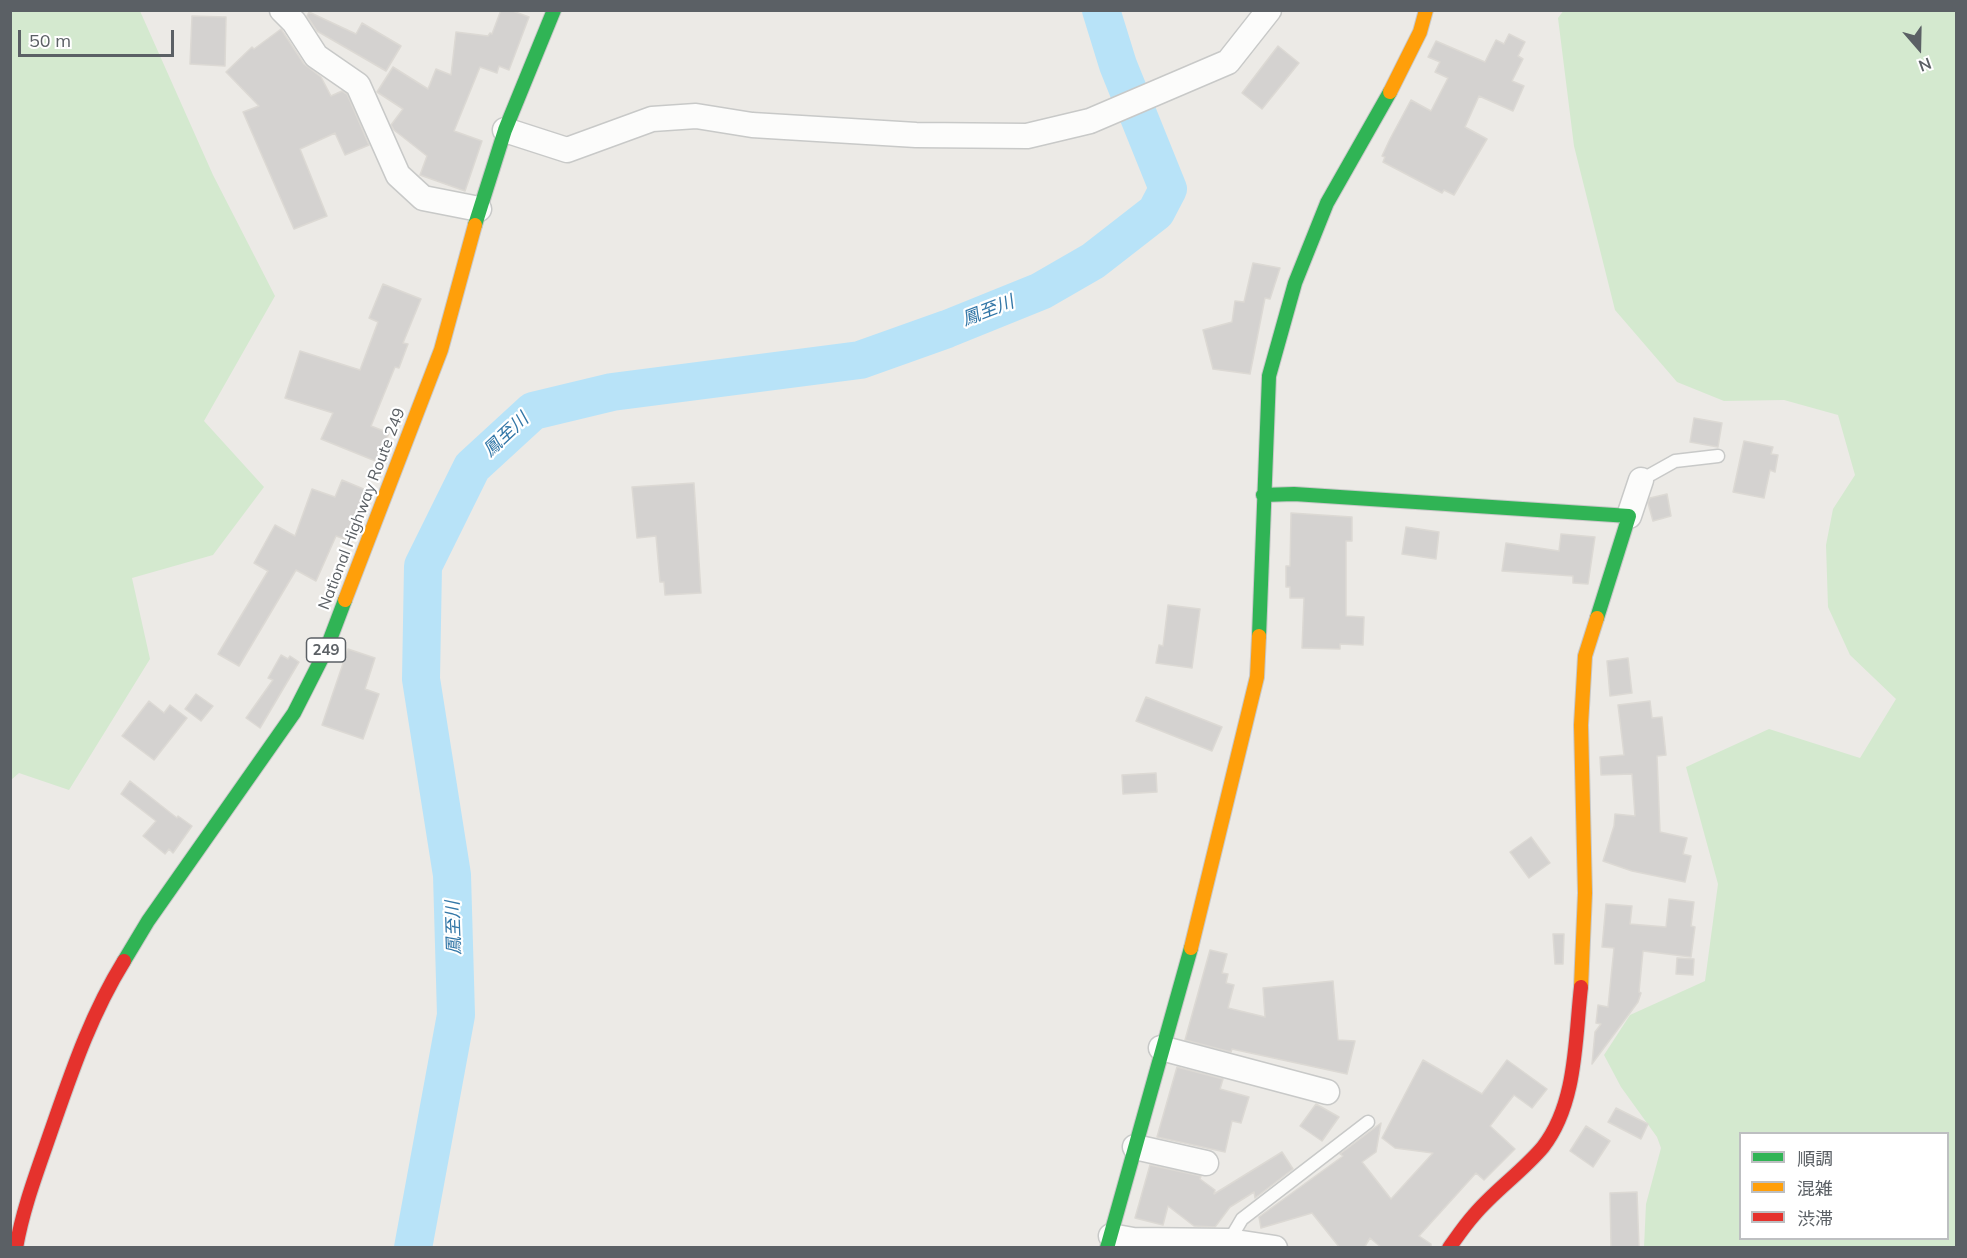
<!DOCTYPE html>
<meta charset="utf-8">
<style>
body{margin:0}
#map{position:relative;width:1967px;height:1258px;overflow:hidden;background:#eceae6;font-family:Mulish,"Noto Sans JP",sans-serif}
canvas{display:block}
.frame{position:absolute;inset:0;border:12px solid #5b6065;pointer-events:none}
.legend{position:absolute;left:1739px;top:1132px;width:210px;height:108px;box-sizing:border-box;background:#fff;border:2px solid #bdbfc1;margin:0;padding:8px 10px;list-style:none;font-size:18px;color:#5b6065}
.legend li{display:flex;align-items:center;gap:12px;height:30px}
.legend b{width:30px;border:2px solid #bdbfc1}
.north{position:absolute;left:1889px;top:18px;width:60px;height:60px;-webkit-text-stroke:4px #fff;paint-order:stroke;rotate:160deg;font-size:16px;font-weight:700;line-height:24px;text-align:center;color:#5b6065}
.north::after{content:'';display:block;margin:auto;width:21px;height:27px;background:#5b6065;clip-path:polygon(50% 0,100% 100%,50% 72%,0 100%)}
.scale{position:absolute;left:18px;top:30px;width:156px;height:27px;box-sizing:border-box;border:3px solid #5b6065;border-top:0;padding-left:8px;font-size:18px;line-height:21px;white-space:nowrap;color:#5b6065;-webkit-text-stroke:4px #fff;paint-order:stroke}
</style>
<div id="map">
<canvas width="1967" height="1258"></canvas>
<div class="frame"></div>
<ul class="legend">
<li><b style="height:8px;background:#30b455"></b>順調</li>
<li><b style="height:8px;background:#ff9f0a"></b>混雑</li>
<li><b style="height:8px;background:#e5322d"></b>渋滞</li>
</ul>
<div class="north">N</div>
<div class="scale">50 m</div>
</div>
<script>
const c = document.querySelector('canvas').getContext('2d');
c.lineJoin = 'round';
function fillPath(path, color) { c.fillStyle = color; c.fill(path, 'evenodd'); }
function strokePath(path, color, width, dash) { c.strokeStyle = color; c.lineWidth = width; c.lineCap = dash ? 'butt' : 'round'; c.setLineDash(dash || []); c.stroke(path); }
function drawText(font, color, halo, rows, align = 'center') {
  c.font = font + ' Mulish,"Noto Sans JP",sans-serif'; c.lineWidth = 4.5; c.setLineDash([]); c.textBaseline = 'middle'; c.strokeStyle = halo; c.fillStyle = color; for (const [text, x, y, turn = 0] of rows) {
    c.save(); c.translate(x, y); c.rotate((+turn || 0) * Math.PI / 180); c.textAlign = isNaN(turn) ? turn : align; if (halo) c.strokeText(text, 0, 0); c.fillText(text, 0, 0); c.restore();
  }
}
const green = new Path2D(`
 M 11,10 L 140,11 L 213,175 L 275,296 L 204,421 L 264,487 L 213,555 L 132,578 L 150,659 L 69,790 L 19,773 L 11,780 Z
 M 1564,10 L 1956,11 L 1956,1247 L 1644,1247 L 1646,1204 L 1661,1148 L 1657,1137 L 1621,1087 L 1604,1055 L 1630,1015 L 1705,981 L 1718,884 L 1686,767 L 1769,729 L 1860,758 L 1896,699 L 1850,655 L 1828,607 L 1826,545 L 1833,509 L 1855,475 L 1838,415 L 1784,400 L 1724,401 L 1677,382 L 1615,310 L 1574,146 L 1558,18 ZM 1740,1134 L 1948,1134 L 1948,1238 L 1740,1238 Z`);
const river = new Path2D(`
 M 413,1248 L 456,1015 L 452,875 L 421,679 L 423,566 L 472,467 L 533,411 L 612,392 L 860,360 L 947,329 L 1041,291 L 1093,261 L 1156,212 L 1168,189 L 1118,65 L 1101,10`);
const building = new Path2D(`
 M 501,10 L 510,10 L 529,17 L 509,70 L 499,66 L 497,73 L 480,67 L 454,131 L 482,141 L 465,191 L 420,175 L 427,156 L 394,130 L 391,125 L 403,109 L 377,92 L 393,67 L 428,89 L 436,69 L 451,75 L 456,32 L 488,36 L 490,33 L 492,34 Z
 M 309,12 L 356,34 L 362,23 L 401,46 L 386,71 L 317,31 L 307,16 Z
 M 192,16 L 226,17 L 225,66 L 190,64 Z
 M 281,29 L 304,64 L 321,77 L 331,96 L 342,91 L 347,94 L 369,145 L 345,155 L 335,133 L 300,149 L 327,216 L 294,229 L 243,112 L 259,106 L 226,72 L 252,47 L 254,49 Z
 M 1509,34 L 1525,42 L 1518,56 L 1523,59 L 1512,81 L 1524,86 L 1513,111 L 1479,96 L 1465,127 L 1487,139 L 1454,195 L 1444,190 L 1442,193 L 1383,162 L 1385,157 L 1382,156 L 1390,139 L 1411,100 L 1431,111 L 1448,78 L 1435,72 L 1440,62 L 1428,57 L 1436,41 L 1485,62 L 1496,40 L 1504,44 Z
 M 1278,46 L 1299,63 L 1262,109 L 1242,93 Z
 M 1253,263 L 1280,268 L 1270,299 L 1265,298 L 1250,374 L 1213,369 L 1203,330 L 1232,322 L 1235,301 L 1244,302 Z
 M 383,284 L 421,299 L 403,343 L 408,344 L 399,368 L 395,367 L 371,426 L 389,433 L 378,462 L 321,439 L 333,413 L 285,398 L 300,351 L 360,370 L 378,322 L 369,318 Z
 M 1694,418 L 1722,423 L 1718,447 L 1690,442 Z
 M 1744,441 L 1773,447 L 1771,454 L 1778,455 L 1775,472 L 1770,470 L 1764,498 L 1733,492 Z
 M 342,480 L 366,490 L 353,520 L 355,521 L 348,540 L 336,536 L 316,581 L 296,570 L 239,666 L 218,654 L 268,571 L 254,563 L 275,525 L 295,536 L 312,489 L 335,497 Z
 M 694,483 L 701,593 L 665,595 L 664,582 L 660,582 L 656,536 L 637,538 L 632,487 Z
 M 1667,494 L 1671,516 L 1653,521 L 1648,503 L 1650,498 Z
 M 1291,513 L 1352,517 L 1352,541 L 1346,541 L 1346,616 L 1364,617 L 1363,645 L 1340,644 L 1340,649 L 1302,648 L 1304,598 L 1290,598 L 1290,587 L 1286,587 L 1286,566 L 1290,566 Z
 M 1406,527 L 1439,532 L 1436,559 L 1402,554 Z
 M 1561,534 L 1595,537 L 1588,584 L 1573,583 L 1573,576 L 1502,571 L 1506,543 L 1559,551 Z
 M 1168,605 L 1200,609 L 1192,668 L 1156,663 L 1159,645 L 1163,646 Z
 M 348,649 L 375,658 L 365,689 L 379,694 L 363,739 L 322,725 Z
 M 281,655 L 288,659 L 290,656 L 299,662 L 260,728 L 246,718 L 273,680 L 268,678 Z
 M 1628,658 L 1632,693 L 1610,696 L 1607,661 Z
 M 196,694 L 213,706 L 201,721 L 185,709 Z
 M 1146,697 L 1222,727 L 1212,751 L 1136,721 Z
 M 149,701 L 164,713 L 170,705 L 187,718 L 154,760 L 122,736 Z
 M 1650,701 L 1652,718 L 1662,717 L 1666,755 L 1657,756 L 1660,832 L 1687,838 L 1683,854 L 1691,856 L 1685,882 L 1632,871 L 1603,861 L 1614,826 L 1615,814 L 1635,816 L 1632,774 L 1601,775 L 1600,757 L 1624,755 L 1618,705 Z
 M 1156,773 L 1157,792 L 1123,794 L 1122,775 Z
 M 130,781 L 177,818 L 178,816 L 192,826 L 173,853 L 169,849 L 165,854 L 143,836 L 156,821 L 121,794 Z
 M 1531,837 L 1550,863 L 1529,878 L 1510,852 Z
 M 1669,899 L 1694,902 L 1691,926 L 1695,927 L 1691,957 L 1643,951 L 1639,992 L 1641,993 L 1638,1002 L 1592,1064 L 1595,1032 L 1601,1024 L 1596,1023 L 1598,1005 L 1608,1007 L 1614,948 L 1602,947 L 1606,904 L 1632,906 L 1630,924 L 1666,927 Z
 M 1553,934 L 1564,934 L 1563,964 L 1555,964 Z
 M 1210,950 L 1227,954 L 1222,973 L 1228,974 L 1226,983 L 1234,985 L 1228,1008 L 1265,1017 L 1263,988 L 1333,981 L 1338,1040 L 1355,1041 L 1347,1074 L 1232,1049 L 1231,1052 L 1185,1040 Z
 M 1677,958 L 1694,959 L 1693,975 L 1676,974 Z
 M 1423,1060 L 1482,1094 L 1507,1060 L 1547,1089 L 1532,1108 L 1514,1095 L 1490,1126 L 1515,1149 L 1484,1180 L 1476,1173 L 1419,1236 L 1431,1244 L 1431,1248 L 1382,1248 L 1370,1238 L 1364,1248 L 1340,1248 L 1312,1213 L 1261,1228 L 1259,1217 L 1343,1156 L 1340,1154 L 1381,1123 L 1376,1152 L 1362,1162 L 1391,1199 L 1433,1153 L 1395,1148 L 1382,1138 Z
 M 1177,1067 L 1223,1079 L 1220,1089 L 1249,1097 L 1241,1123 L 1232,1121 L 1225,1152 L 1157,1137 Z
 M 1316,1104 L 1339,1117 L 1322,1141 L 1300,1126 Z
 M 1616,1108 L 1648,1124 L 1641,1139 L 1608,1122 Z
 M 1586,1126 L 1610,1141 L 1593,1167 L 1570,1151 Z
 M 1282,1152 L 1293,1169 L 1255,1198 L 1254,1192 L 1230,1207 L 1215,1227 L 1194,1226 L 1168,1206 L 1163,1225 L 1135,1218 L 1150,1165 L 1201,1176 L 1200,1179 L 1215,1190 L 1214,1194 Z
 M 1637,1192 L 1639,1248 L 1611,1248 L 1610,1193 Z`);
const lane = new Path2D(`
 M 1641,480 L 1675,461 L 1718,456
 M 1229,1241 L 1242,1219 L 1368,1122`);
const street = new Path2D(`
 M 282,10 L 294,22 L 316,56 L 358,85 L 398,175 L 423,198 L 479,209
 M 505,130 L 567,150 L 652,119 L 696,116 L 752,125 L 916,135 L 1027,136 L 1090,121 L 1228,62 L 1269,10
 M 1629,516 L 1641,480
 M 1161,1048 L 1327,1092
 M 1135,1147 L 1206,1163
 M 1111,1236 L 1133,1240 L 1229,1241 L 1275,1248`);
const fast = new Path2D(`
 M 475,225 L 505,130 L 554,10
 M 1263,495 L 1294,494 L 1629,516 L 1597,618
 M 1259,636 L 1269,376 L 1295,283 L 1327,203 L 1390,92
 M 124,961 L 148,921 L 294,713 L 326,650 L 345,600
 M 1107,1248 L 1191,948`);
const slow = new Path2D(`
 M 1390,92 L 1420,32 L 1426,10
 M 345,600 L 441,350 L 475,225
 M 1191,948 L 1257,677 L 1259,636
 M 1581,987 L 1585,893 L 1581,725 L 1585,656 L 1597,618`);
const jam = new Path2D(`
 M 16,1248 C 23,1208 37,1172 50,1134 C 71,1074 90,1016 124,961
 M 1449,1248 C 1457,1237 1465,1225 1474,1215 C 1495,1190 1522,1172 1543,1147 C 1577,1103 1575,1039 1581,987`);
const shields = [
 [326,650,39]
];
const shieldNames = [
 ["249",326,650]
];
const streetNames = [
 ["National Highway Route 249",362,509,-69]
];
const waterNames = [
 ["鳳至川",988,311,-21],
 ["鳳至川",506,435,-43],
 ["鳳至川",454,928,-92]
];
fillPath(green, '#d4e9cf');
strokePath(river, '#b8e3f8', 38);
fillPath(building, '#d4d2d0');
strokePath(building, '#dcd9d4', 1.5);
strokePath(lane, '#c8c9c8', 15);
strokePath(street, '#c8c9c8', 27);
strokePath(fast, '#c8c8c8', 16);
strokePath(slow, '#c8c8c8', 16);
strokePath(jam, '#c8c8c8', 16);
strokePath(lane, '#fcfcfb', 12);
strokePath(street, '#fcfcfb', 24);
strokePath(fast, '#30b455', 14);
strokePath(slow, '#ff9f0a', 14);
strokePath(jam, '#e5322d', 14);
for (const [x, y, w] of shields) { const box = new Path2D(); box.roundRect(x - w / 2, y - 12, w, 24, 4.5); c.fillStyle = '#fff'; c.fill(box); strokePath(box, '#5b6065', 1.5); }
drawText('bold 15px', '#5b6065', null, shieldNames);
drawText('16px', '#5b6065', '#fff', streetNames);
drawText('italic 18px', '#3377a7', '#fff', waterNames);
</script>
